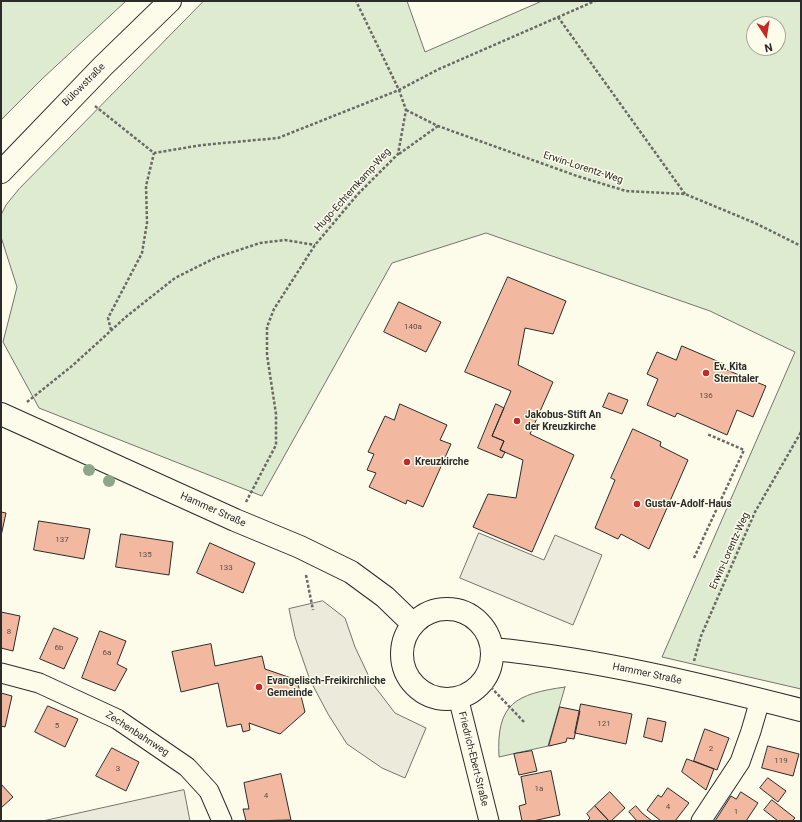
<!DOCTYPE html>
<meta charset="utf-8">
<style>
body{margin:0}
#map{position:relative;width:802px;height:822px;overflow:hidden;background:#fdfbea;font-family:Roboto,sans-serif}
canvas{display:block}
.frame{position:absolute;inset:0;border:2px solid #2b2b2b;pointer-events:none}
.north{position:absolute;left:746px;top:16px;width:40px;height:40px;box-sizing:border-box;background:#fdfbea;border:1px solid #a9a89e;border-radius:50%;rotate:168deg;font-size:11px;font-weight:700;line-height:16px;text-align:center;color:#2b2b2b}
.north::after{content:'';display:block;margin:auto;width:14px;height:18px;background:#c62828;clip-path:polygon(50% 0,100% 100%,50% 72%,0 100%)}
</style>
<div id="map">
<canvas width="802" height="822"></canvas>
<div class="frame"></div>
<div class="north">N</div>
</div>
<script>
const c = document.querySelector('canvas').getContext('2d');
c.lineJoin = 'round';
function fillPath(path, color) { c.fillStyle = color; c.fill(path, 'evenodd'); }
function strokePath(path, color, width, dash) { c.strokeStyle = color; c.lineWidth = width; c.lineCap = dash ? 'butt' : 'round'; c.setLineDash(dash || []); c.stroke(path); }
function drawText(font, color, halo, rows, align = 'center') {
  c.font = font + ' Roboto,sans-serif'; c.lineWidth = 3; c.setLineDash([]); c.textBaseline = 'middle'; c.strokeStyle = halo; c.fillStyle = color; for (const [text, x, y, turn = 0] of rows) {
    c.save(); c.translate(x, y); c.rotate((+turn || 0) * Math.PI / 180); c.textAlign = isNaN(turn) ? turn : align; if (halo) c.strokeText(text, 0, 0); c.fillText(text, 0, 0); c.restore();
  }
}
const green = new Path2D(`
 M 1,1 L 126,1 L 42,79 L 1,120 Z
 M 204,1 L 407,1 L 425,52 L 542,1 L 801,1 L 801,689 L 662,657 L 795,352 L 710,311 L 486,233 L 392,263 L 262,496 L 39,408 L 3,342 L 17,287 L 1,237 L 1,215 L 6,205 L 19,189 ZM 754,24 L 778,24 L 778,48 L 754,48 Z
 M 565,687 L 548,746 L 499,757 C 496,703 516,694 565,687 Z`);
const parking = new Path2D(`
 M 479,533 L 544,560 L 555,535 L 602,555 L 573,625 L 460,578 Z
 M 323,601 L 345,618 L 355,647 L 372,683 L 395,713 L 426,728 L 405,778 L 382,768 L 347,744 L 328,714 L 310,680 L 295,637 L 289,609 Z
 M 184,790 L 190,821 L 43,821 Z`);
const building = new Path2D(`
 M 508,277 L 566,301 L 553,334 L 525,328 L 518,365 L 553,382 L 530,434 L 574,455 L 532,552 L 473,527 L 488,494 L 516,498 L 523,460 L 500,450 L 504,441 L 492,436 L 511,391 L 465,372 Z
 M 399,302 L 441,322 L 426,352 L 384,332 Z
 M 682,346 L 724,364 L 722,368 L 766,386 L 753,417 L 737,410 L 727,435 L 677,413 L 675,417 L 647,405 L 658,379 L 647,374 L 657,352 L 676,360 Z
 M 609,393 L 628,400 L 622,414 L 603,407 Z
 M 400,404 L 447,425 L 440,440 L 451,444 L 423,507 L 407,500 L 406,504 L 369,487 L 376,473 L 367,470 L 374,454 L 368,452 L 385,416 L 394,420 Z
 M 496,404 L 504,408 L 492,436 L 504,441 L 500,450 L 505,452 L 502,458 L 478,448 Z
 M 633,429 L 661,442 L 660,446 L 688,460 L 649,549 L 621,534 L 618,539 L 595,528 L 615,480 L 611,478 Z
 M 1,512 L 6,513 L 1,536 Z
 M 39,521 L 90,529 L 84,559 L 34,550 Z
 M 121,534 L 173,542 L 169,575 L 116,567 Z
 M 210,543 L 255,563 L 243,593 L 197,573 Z
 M 1,612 L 20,616 L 13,651 L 1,648 Z
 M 54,628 L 78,638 L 64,669 L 40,659 Z
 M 100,631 L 126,641 L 117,664 L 127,669 L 115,691 L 82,678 Z
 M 211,644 L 215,666 L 262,656 L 265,669 L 297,680 L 305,712 L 280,734 L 249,723 L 250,730 L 243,732 L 241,724 L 227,727 L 218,683 L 181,692 L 172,652 Z
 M 1,693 L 12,696 L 5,727 L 1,726 Z
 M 581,704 L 632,714 L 626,744 L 575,733 Z
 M 48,706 L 78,719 L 65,747 L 35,732 Z
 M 560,707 L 580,711 L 574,739 L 567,738 L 566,742 L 549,746 Z
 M 648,718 L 666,722 L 662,742 L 644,737 Z
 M 705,729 L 729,738 L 717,770 L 694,761 Z
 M 768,746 L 799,754 L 793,776 L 762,768 Z
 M 112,748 L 139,762 L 126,791 L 96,776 Z
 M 532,751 L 537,771 L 519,775 L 514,754 Z
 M 687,759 L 714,769 L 706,790 L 682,772 Z
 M 551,771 L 560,815 L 533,821 L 522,821 L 519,806 L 526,804 L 521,777 Z
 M 281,774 L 291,820 L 246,821 L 243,809 L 249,809 L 244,783 Z
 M 768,778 L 786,791 L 778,802 L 760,788 Z
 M 1,784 L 13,797 L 1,808 Z
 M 668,788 L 689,803 L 675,821 L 661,821 L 647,810 L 658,795 L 661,797 Z
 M 610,792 L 625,808 L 611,821 L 609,821 L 595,806 Z
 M 741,792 L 758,803 L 746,821 L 715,821 L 731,796 L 736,799 Z
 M 772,800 L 795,818 L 792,821 L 778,821 L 764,810 Z
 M 595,806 L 609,821 L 587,821 L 590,818 L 587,814 Z
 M 636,806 L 642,813 L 652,821 L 637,821 L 629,812 Z`);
const path = new Path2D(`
 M 558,17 L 685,194
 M 95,106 L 154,153 L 202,145 L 278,138 L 399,90 L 439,69 L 595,1
 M 406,110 L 438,126 L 577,176 L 626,191 L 685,194 L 755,223 L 801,246
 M 399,154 L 438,126
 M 111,330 L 108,318 L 142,253 L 147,223 L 146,186 L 154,153
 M 27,402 L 72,366 L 127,316 L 175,278 L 215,258 L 260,243 L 285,240 L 315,245
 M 246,502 L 276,445 L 276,414 L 267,355 L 267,327 L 274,309 L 315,245 L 358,194 L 398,154 L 406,110 L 399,90 L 356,1
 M 694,558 L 744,450 L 707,434
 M 306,575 L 313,610
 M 694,661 L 701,636 L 755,512 L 801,432
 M 484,680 L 524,722`);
const minor = new Path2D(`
 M 1,673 L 39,683 L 117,719 L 187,767 L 209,791 L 222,821
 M 458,697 L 489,821
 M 701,821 L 740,762 L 751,731 L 760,700`);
const secondary = new Path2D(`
 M 1,172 L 103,66 L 170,1
 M 1,414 L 235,520 L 300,547 L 351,572 L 385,597 L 413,624
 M402 654a45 45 0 1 1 90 0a45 45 0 1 1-90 0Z
 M 492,649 C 597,659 699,684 801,710`);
const trees = [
 [89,470],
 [109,481]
];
const markers = [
 [706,373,4,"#c62828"],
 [517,421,4,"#c62828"],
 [407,462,4,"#c62828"],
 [637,504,4,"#c62828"],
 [259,687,4,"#c62828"]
];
const numberNames = [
 ["140a",413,327],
 ["136",706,396],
 ["137",62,540],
 ["135",145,555],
 ["133",226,568],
 ["8",9,632],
 ["6b",59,648],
 ["6a",107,653],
 ["121",604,724],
 ["5",57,726],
 ["2",711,749],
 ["119",781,761],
 ["3",118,769],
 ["1a",539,789],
 ["4",266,796],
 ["4",668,807],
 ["1",736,812]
];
const streetNames = [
 ["Bülowstraße",84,85,-45],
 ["Erwin-Lorentz-Weg",583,168,18],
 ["Hugo-Echternkamp-Weg",353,190,-48],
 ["Hammer Straße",213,510,24],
 ["Erwin-Lorentz-Weg",730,551,-66],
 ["Hammer Straße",647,674,12],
 ["Zechenbahnweg",137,734,33],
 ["Friedrich-Ebert-Straße",473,759,76]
];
const poiNames = [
 ["Ev. Kita",714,367],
 ["Sterntaler",714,379],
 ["Jakobus-Stift An",525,415],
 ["der Kreuzkirche",525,427],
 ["Kreuzkirche",415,462],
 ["Gustav-Adolf-Haus",645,504],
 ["Evangelisch-Freikirchliche",267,681],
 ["Gemeinde",267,693]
];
fillPath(green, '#deebd1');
strokePath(green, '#74746e', 1);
fillPath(parking, '#eceadb');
strokePath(parking, '#74746e', 1);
fillPath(building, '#f2b8a0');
strokePath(building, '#2b2b2b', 1);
strokePath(minor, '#2b2b2b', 21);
strokePath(secondary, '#2b2b2b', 24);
strokePath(path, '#6a6964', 2.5, [3, 2]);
strokePath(minor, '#fdfbea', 19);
strokePath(secondary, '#fdfbea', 22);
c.fillStyle = '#8ea78a';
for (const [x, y] of trees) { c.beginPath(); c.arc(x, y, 6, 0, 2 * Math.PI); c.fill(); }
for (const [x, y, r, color] of markers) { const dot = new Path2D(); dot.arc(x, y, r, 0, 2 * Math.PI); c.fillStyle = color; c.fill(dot); strokePath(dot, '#fdfbea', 1.5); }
drawText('8px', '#5d4e48', null, numberNames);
drawText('10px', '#2b2b2b', '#fdfbea', streetNames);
drawText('bold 10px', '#2b2b2b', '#fdfbea', poiNames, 'left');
</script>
